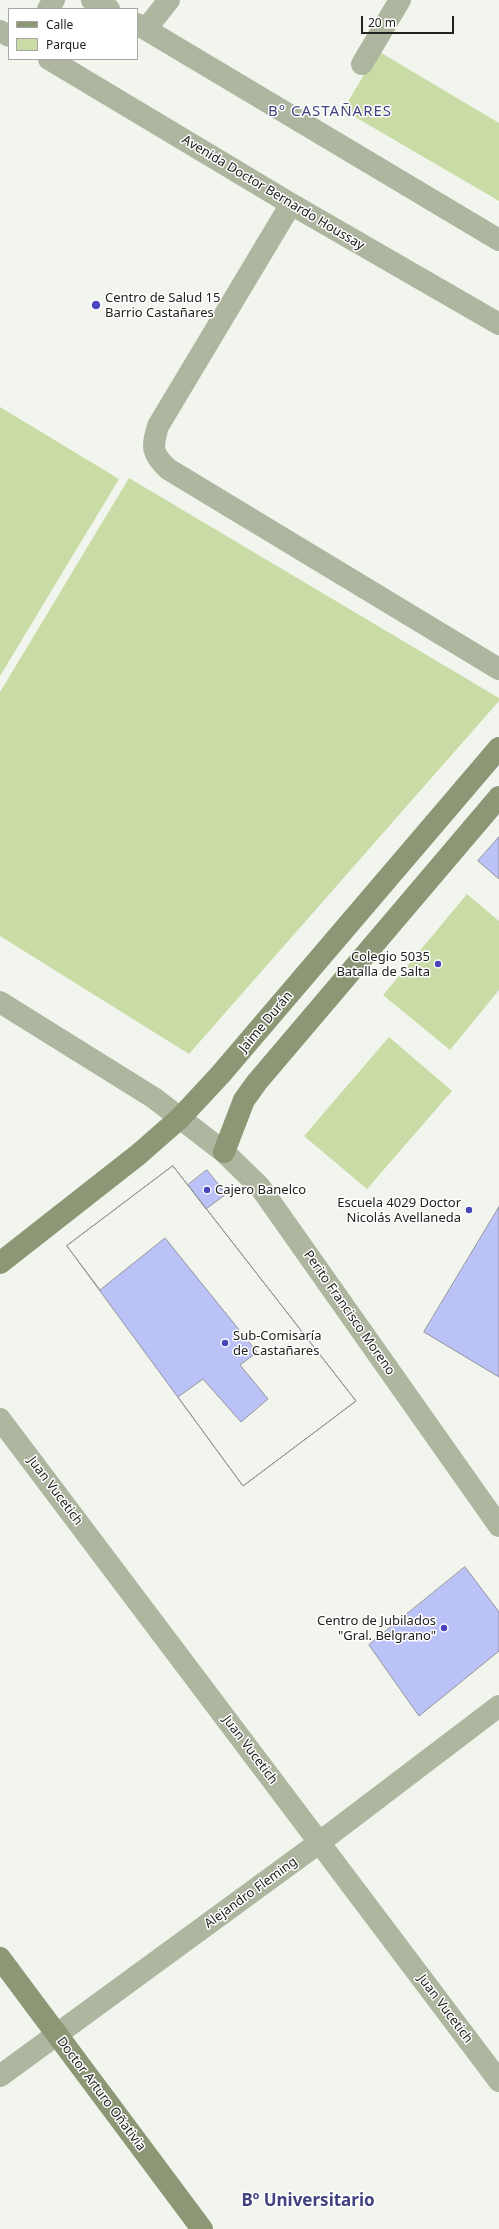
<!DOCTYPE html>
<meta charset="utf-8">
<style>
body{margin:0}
#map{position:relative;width:499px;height:2229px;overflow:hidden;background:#f2f5ed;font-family:"Noto Sans",sans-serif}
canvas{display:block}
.legend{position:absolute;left:8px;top:8px;width:130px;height:52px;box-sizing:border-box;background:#fff;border:1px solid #a6a7a5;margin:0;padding:5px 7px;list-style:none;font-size:12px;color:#21221f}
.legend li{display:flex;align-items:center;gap:8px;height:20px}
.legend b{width:20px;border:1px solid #a6a7a5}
.scale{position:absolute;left:361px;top:16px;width:93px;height:18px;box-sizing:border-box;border:2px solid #21221f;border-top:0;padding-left:5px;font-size:12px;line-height:14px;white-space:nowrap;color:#21221f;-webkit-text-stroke:3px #fff;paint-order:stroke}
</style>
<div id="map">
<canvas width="499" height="2229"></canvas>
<ul class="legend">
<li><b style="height:5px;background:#8c9875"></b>Calle</li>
<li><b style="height:11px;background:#c9dca6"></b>Parque</li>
</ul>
<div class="scale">20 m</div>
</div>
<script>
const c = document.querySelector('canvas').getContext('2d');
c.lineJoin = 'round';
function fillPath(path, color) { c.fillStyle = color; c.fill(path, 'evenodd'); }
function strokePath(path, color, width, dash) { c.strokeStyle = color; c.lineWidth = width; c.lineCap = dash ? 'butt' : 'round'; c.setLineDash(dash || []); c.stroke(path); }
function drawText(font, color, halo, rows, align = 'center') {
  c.font = font + ' "Noto Sans",sans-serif'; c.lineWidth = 3; c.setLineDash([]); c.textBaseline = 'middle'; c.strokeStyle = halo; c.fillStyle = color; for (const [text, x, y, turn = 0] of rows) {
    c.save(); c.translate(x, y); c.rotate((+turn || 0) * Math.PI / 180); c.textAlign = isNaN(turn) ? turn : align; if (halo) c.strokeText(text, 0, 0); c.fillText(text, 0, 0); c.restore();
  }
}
const green = new Path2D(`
 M 378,51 L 499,123 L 499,201 L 343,110 Z
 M 0,407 L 119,479 L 0,676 Z
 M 129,478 L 499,698 L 499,701 L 189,1054 L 0,936 L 0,692 Z
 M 467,894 L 499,921 L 499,990 L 450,1050 L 383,995 Z
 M 389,1037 L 452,1091 L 367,1189 L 304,1136 Z`);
const building = new Path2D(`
 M 499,837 L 499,879 L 478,861 Z
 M 173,1166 L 356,1401 L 243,1486 L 67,1246 Z
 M 173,1166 L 356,1401 L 243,1486 L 178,1397 L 203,1379 L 241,1422 L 268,1399 L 240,1365 L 257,1352 L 165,1238 L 100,1290 L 67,1246 Z
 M 207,1170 L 226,1194 L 206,1209 L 188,1185 Z
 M 499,1207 L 499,1377 L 424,1332 Z
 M 465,1567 L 499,1612 L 499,1651 L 419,1716 L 369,1645 Z`);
const street = new Path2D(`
 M 92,0 L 109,9
 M 48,9 L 54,0
 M 137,24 L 499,240
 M 146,29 L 169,0
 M 0,31 L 9,36
 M 49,59 L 291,204 L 499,324
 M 362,64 L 400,0
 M 291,204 L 158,426 C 152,447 151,453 168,469 L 499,669
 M 0,1002 L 154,1098 L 224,1152 L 260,1187 L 499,1526
 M 0,1419 L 499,2081
 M 0,2076 L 320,1842 L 499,1706`);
const secondary = new Path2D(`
 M 224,1152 L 244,1100 L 257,1082 L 499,797
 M 0,1263 L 139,1154 L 180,1118 L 220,1075 L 499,748
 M 0,1958 L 202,2229`);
const markers = [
 [96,305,5,"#4a44bb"],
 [438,964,4,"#4a44bb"],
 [207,1190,4,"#4a44bb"],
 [469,1210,4,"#4a44bb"],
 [225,1343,4,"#4a44bb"],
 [444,1628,4,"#4a44bb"]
];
const streetNames = [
 ["Avenida Doctor Bernardo Houssay",273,193,31],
 ["Jaime Durán",266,1022,-50],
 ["Perito Francisco Moreno",349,1313,55],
 ["Juan Vucetich",55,1491,53],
 ["Juan Vucetich",250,1750,53],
 ["Alejandro Fleming",251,1893,-36],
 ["Juan Vucetich",445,2009,53],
 ["Doctor Arturo Oñativia",101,2094,53]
];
const poiNames = [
 ["Centro de Salud 15",105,298],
 ["Barrio Castañares",105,313],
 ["Colegio 5035",430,957,"right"],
 ["Batalla de Salta",430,972,"right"],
 ["Cajero Banelco",215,1190],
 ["Escuela 4029 Doctor",461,1203,"right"],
 ["Nicolás Avellaneda",461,1218,"right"],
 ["Sub-Comisaría",233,1336],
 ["de Castañares",233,1351],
 ["Centro de Jubilados",436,1621,"right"],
 ["\"Gral. Belgrano\"",436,1636,"right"]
];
const quarterNames = [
 ["B° CASTAÑARES",330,112]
];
const districtNames = [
 ["Bº Universitario",308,2201]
];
fillPath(green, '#c9dca6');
fillPath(building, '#bbc2f8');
strokePath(building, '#92939b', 1);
strokePath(street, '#aeb69f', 22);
strokePath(secondary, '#8c9875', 22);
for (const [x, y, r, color] of markers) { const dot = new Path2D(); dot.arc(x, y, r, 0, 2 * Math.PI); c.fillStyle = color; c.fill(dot); strokePath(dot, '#fff', 1.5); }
drawText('13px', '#21221f', '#fff', streetNames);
drawText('13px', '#21221f', '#fff', poiNames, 'left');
c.letterSpacing = '1px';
drawText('15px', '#40437f', '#fff', quarterNames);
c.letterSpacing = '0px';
drawText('bold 17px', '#40437f', '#fff', districtNames);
</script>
